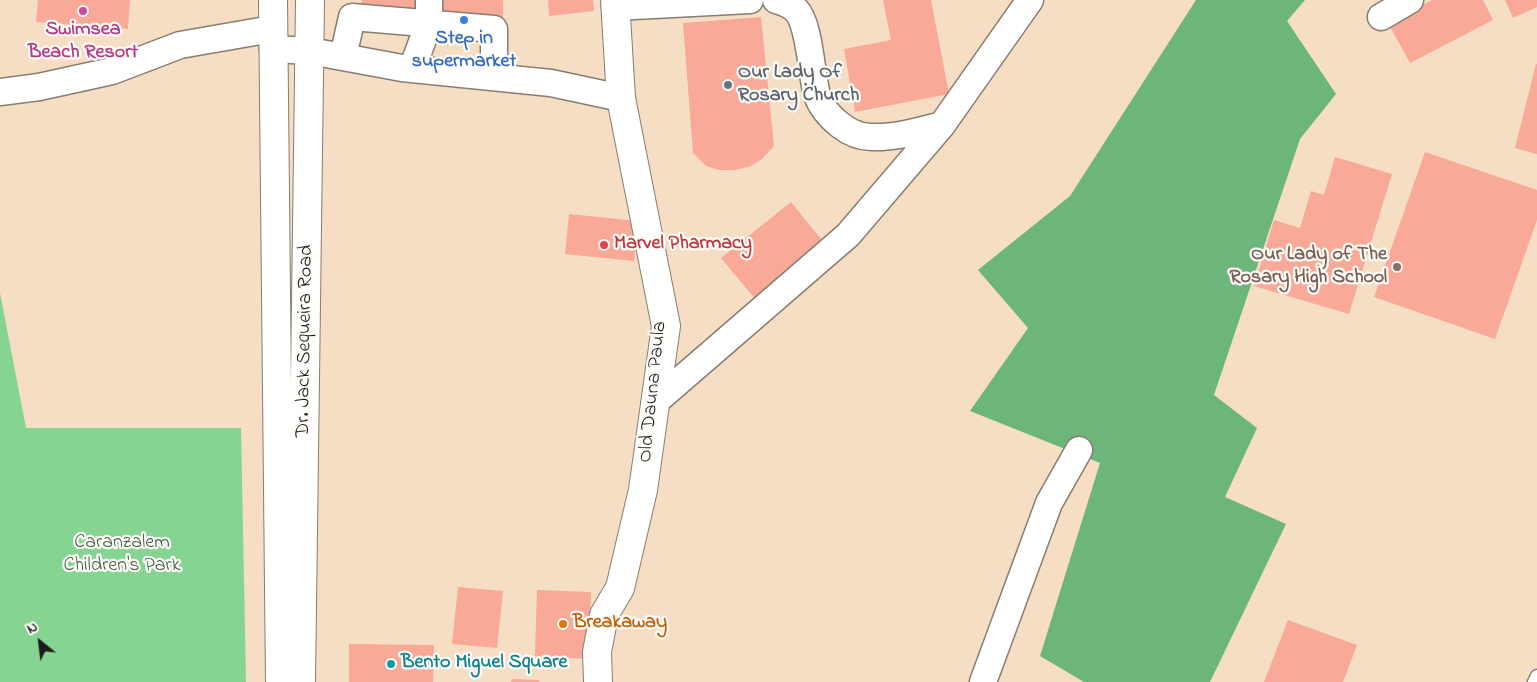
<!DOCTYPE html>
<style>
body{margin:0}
#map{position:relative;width:1537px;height:682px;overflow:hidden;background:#f5dec3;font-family:"Indie Flower",sans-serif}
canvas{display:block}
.north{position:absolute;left:15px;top:617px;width:50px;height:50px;-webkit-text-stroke:4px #fdfcf7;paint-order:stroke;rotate:331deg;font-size:14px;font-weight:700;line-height:20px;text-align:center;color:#1c1c1c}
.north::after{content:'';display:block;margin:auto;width:18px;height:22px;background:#1c1c1c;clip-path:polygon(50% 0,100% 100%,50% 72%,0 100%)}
</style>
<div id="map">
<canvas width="1537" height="682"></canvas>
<div class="north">N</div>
</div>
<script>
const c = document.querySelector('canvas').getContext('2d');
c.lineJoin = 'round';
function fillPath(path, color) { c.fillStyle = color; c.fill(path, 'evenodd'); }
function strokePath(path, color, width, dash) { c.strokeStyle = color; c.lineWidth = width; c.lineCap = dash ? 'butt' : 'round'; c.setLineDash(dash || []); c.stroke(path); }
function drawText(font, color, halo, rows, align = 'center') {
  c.font = font + ' "Indie Flower",sans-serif'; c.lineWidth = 4.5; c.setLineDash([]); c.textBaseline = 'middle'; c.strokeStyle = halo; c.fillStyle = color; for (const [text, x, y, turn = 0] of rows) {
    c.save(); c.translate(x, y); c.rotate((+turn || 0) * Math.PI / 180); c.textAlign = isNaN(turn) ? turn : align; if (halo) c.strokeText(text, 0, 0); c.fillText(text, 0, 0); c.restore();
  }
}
const green = new Path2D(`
 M 0,293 L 26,428 L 241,428 L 246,682 L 0,682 Z`);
const forest = new Path2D(`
 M 1196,0 L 1305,0 L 1287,21 L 1336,94 L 1300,139 L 1214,395 L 1257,428 L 1225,497 L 1286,524 L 1210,682 L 1084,682 L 1040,656 L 1100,463 L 970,411 L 1028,328 L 978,270 L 1070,196 Z`);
const building = new Path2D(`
 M 38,0 L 130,0 L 128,29 L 36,22 Z
 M 362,0 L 426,0 L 426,8 L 362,8 Z
 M 434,0 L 503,0 L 503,21 L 433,13 Z
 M 548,0 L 593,0 L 594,11 L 549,16 Z
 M 883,0 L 931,0 L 949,94 L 855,112 L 844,49 L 891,40 Z
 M 1432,0 L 1483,0 L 1493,20 L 1410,63 L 1388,23 Z
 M 1505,0 L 1537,0 L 1537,7 L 1513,18 Z
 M 761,17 L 774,146 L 762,159 L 749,167 L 733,170 L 719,170 L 706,166 L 693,153 L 683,23 Z
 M 1536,64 L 1537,64 L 1537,154 L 1515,148 Z
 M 1425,152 L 1537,190 L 1537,220 L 1495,339 L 1374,297 Z
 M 1335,157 L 1392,174 L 1349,314 L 1254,286 L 1274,220 L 1300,228 L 1311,191 L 1324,195 Z
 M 791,202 L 825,244 L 756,300 L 721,258 Z
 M 569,214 L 638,221 L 634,261 L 565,254 Z
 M 458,587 L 503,591 L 497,648 L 452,644 Z
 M 537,590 L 591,592 L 589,659 L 535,656 Z
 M 1288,620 L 1357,645 L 1343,682 L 1264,682 Z
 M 349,644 L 434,645 L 433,682 L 349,682 Z
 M 512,679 L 539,680 L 539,682 L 511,682 Z`);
const service = new Path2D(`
 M 1534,682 L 1537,676`);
const minor = new Path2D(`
 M 776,0 C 783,2 791,5 796,10 C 810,24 811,74 817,95 C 821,107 830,117 840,125 C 849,132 859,137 871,137 C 895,138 919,131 942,125
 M 615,7 L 750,0
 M 1381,17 L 1410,0
 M 273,49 L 310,51 L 402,68 L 551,83 L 621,98
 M 343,57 L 352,17 L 494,29 L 494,77
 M 412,69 L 429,23 L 429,0
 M 0,92 L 39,87 L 112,71 L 180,45 L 272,29
 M 655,402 L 848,235 L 942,125 L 1030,0
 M 983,682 L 1049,503 L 1079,450`);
const secondary = new Path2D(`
 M 598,682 L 597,652 L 604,615 L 620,588 L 643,490 L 666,326 L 621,98 L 615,0`);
const primary = new Path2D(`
 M 273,0 L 280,682
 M 301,682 L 310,0`);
const markers = [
 [83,11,5,"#d1479c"],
 [464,20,5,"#3f7fe0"],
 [728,85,5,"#6b7280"],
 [604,245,5,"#e0444e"],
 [1397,267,5,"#8d6e63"],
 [563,624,5,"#e8710a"],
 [391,664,5,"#0f9aa8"]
];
const hotelNames = [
 ["Swimsea",83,31],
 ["Beach Resort",83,54]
];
const shopNames = [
 ["Step in",464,40],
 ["supermarket",464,63]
];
const worshipNames = [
 ["Our Lady Of",738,74],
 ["Rosary Church",738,97]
];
const healthNames = [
 ["Marvel Pharmacy",614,245]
];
const educationNames = [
 ["Our Lady of The",1387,256],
 ["Rosary High School",1387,279]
];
const streetNames = [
 ["Dr. Jack Sequeira Road",306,341,-89],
 ["Old Dauna Paula",654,392,-84]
];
const parkNames = [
 ["Caranzalem",122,544],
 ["Children's Park",122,567]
];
const foodNames = [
 ["Breakaway",573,624]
];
const cultureNames = [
 ["Bento Miguel Square",401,664]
];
fillPath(green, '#86d492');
fillPath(forest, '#6cb67c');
fillPath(building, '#f8a998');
strokePath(service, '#887d70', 15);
strokePath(minor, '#887d70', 29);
strokePath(secondary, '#887d70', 30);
strokePath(primary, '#887d70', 30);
strokePath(service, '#fff', 12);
strokePath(minor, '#fff', 26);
strokePath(secondary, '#fff', 28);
strokePath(primary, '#fff', 28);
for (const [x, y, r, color] of markers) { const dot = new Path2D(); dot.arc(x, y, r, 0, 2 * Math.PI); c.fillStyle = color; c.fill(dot); strokePath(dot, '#fdfcf7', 2); }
drawText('bold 20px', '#b23c85', '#fdfcf7', hotelNames);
drawText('bold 20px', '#366cbe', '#fdfcf7', shopNames);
drawText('bold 20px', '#5b616d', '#fdfcf7', worshipNames, 'left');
drawText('bold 20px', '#be3a42', '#fdfcf7', healthNames, 'left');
drawText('bold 20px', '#785e54', '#fdfcf7', educationNames, 'right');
drawText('20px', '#1c1c1c', '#fdfcf7', streetNames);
drawText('20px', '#415c45', '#fdfcf7', parkNames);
drawText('bold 20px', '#c56008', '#fdfcf7', foodNames, 'left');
drawText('bold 20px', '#0d838f', '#fdfcf7', cultureNames, 'left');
</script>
